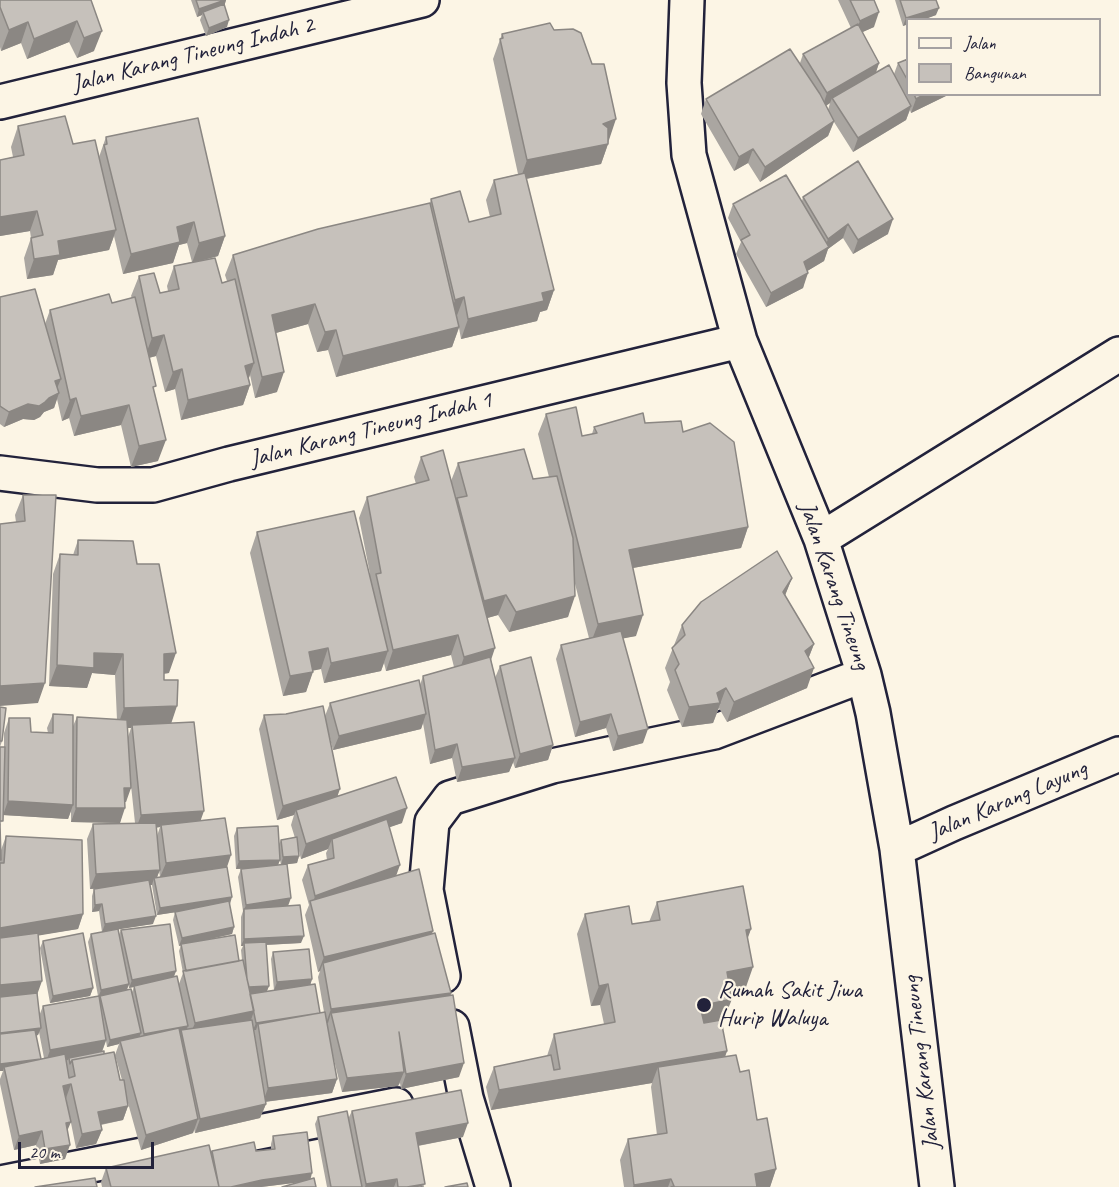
<!DOCTYPE html>
<style>
body{margin:0}
#map{position:relative;width:1119px;height:1187px;overflow:hidden;background:#fcf5e5;font-family:Caveat,sans-serif}
canvas{display:block}
.legend{position:absolute;left:906px;top:18px;width:195px;height:78px;box-sizing:border-box;background:#fcf5e5;border:2px solid #a5a1a1;margin:0;padding:8px 10px;list-style:none;font-size:18px;color:#22223b}
.legend li{display:flex;align-items:center;gap:12px;height:30px}
.legend b{width:30px;border:2px solid #a5a1a1}
.scale{position:absolute;left:18px;top:1142px;width:136px;height:27px;box-sizing:border-box;border:3px solid #22223b;border-top:0;padding-left:8px;font-size:18px;line-height:21px;white-space:nowrap;color:#22223b;-webkit-text-stroke:4px #fcf5e5;paint-order:stroke}
</style>
<div id="map">
<canvas width="1119" height="1187"></canvas>
<ul class="legend">
<li><b style="height:8px;background:#fcf5e5"></b>Jalan</li>
<li><b style="height:16px;background:#c6c1bb"></b>Bangunan</li>
</ul>
<div class="scale">20 m</div>
</div>
<script>
const c = document.querySelector('canvas').getContext('2d');
c.lineJoin = 'round';
function strokePath(path, color, width, dash) { c.strokeStyle = color; c.lineWidth = width; c.lineCap = dash ? 'butt' : 'round'; c.setLineDash(dash || []); c.stroke(path); }
function fillPath(path, color) { c.fillStyle = color; c.fill(path, 'evenodd'); }
function drawText(font, color, halo, rows, align = 'center') {
  c.font = font + ' Caveat,sans-serif'; c.lineWidth = 4.5; c.setLineDash([]); c.textBaseline = 'middle'; c.strokeStyle = halo; c.fillStyle = color; for (const [text, x, y, turn = 0] of rows) {
    c.save(); c.translate(x, y); c.rotate((+turn || 0) * Math.PI / 180); c.textAlign = isNaN(turn) ? turn : align; if (halo) c.strokeText(text, 0, 0); c.fillText(text, 0, 0); c.restore();
  }
}
const minor = new Path2D(`
 M 687,0 L 684,83 L 689,155 L 740,341 L 821,539 L 864,675 L 873,713 L 897,849 L 937,1187
 M 0,102 L 422,0
 M 0,473 L 97,485 L 153,485 L 229,464 L 740,341
 M 821,539 L 1119,354
 M 897,849 L 954,823 L 1119,754
 M 443,976 L 426,890 L 432,822 L 450,798 L 552,766 L 714,732 L 864,675
 M 452,1027 L 466,1098 L 493,1187
 M 0,1183 L 396,1105`);
const wall = new Path2D(`
 M 0,0 L 91,0 L 94,51 L 77,58 L 69,42 L 27,59 L 21,43 L 1,51 L 0,47 Z
 M 191,0 L 226,0 L 224,6 L 227,27 L 206,36 L 200,20 L 202,15 L 197,17 Z
 M 838,0 L 874,0 L 874,27 L 862,32 L 879,63 L 876,72 L 894,74 L 898,63 L 908,59 L 908,94 L 950,94 L 911,113 L 910,110 L 906,120 L 853,152 L 834,122 L 828,136 L 760,182 L 748,163 L 734,171 L 701,114 L 706,99 L 800,63 L 803,54 L 851,28 ZM 830,103 L 828,110 L 826,106 Z
 M 895,0 L 936,0 L 936,15 L 903,26 Z
 M 502,34 L 609,140 L 608,144 L 601,164 L 526,179 L 554,290 L 547,310 L 540,312 L 537,321 L 461,339 L 459,328 L 452,347 L 336,377 L 328,350 L 317,352 L 308,324 L 276,333 L 277,392 L 255,398 L 250,375 L 249,378 L 250,385 L 243,405 L 181,420 L 175,389 L 165,392 L 156,356 L 149,358 L 154,391 L 158,461 L 131,467 L 121,425 L 74,436 L 69,418 L 62,421 L 57,399 L 54,408 L 44,412 L 40,417 L 34,420 L 23,419 L 4,427 L 0,424 L 0,297 L 45,324 L 50,310 L 112,303 L 132,298 L 131,296 L 139,276 L 160,293 L 168,291 L 167,286 L 174,266 L 192,262 L 187,243 L 179,245 L 173,263 L 123,274 L 114,236 L 109,250 L 58,260 L 53,275 L 27,279 L 24,258 L 31,238 L 30,231 L 0,236 L 0,160 L 13,157 L 11,147 L 18,126 L 73,144 L 99,157 L 106,137 L 225,236 L 218,256 L 204,260 L 222,283 L 227,281 L 225,275 L 233,255 L 430,203 L 431,199 L 469,222 L 490,217 L 486,200 L 494,180 L 518,174 L 493,59 Z
 M 803,197 L 888,234 L 853,254 L 843,238 L 828,249 L 824,261 L 807,271 L 803,288 L 766,307 L 736,254 L 741,242 L 728,218 L 733,204 L 802,201 Z
 M 546,414 L 582,436 L 592,434 L 594,427 L 645,423 L 683,432 L 748,527 L 741,548 L 633,568 L 636,636 L 623,638 L 643,743 L 613,751 L 606,728 L 575,737 L 556,659 L 561,645 L 589,638 L 574,580 L 568,617 L 509,632 L 498,615 L 487,618 L 491,659 L 495,678 L 500,666 L 553,745 L 548,760 L 515,768 L 513,762 L 509,772 L 457,782 L 452,758 L 430,764 L 423,723 L 421,729 L 333,750 L 329,735 L 338,796 L 402,823 L 389,827 L 396,875 L 432,934 L 451,993 L 451,996 L 459,1077 L 401,1089 L 400,1083 L 398,1086 L 342,1092 L 331,1048 L 337,1079 L 332,1093 L 265,1102 L 266,1104 L 260,1118 L 195,1133 L 194,1129 L 193,1133 L 141,1150 L 128,1103 L 128,1106 L 123,1120 L 101,1125 L 102,1130 L 96,1144 L 76,1148 L 66,1098 L 67,1131 L 65,1159 L 40,1164 L 36,1145 L 14,1150 L 0,1084 L 0,1079 L 3,1071 L 0,1071 L 0,707 L 2,741 L 0,747 L 4,747 L 4,733 L 9,718 L 31,732 L 48,733 L 47,728 L 53,714 L 73,726 L 77,717 L 117,720 L 115,675 L 92,673 L 87,688 L 49,686 L 53,574 L 60,554 L 73,555 L 78,540 L 137,564 L 169,673 L 164,674 L 164,680 L 171,723 L 201,820 L 227,867 L 229,904 L 234,927 L 232,934 L 205,940 L 239,961 L 242,960 L 241,950 L 243,946 L 241,946 L 241,917 L 243,911 L 238,877 L 241,869 L 253,868 L 236,869 L 234,836 L 237,828 L 279,844 L 281,840 L 295,838 L 291,825 L 294,815 L 277,820 L 259,729 L 264,715 L 325,716 L 330,703 L 420,685 L 423,676 L 454,667 L 451,655 L 386,671 L 384,663 L 381,671 L 324,683 L 321,669 L 313,670 L 306,692 L 283,696 L 250,553 L 257,532 L 370,574 L 359,518 L 367,497 L 416,484 L 414,477 L 421,457 L 451,481 L 458,463 L 533,479 L 549,477 L 538,434 ZM 127,728 L 131,728 L 128,737 ZM 130,776 L 135,823 L 93,824 L 87,839 L 90,889 L 98,888 L 94,889 L 92,896 L 92,912 L 99,911 L 102,932 L 91,934 L 88,942 L 98,996 L 43,1006 L 39,1016 L 37,995 L 38,935 L 78,929 L 83,914 L 6,836 L 1,850 L 0,827 L 3,815 L 68,819 L 71,811 L 71,822 L 120,823 L 125,802 L 126,802 ZM 160,827 L 157,836 L 156,828 ZM 328,849 L 326,853 L 327,860 L 308,865 L 302,880 L 309,905 L 305,915 L 318,972 L 320,971 L 318,977 L 324,1012 L 320,1013 L 310,985 L 312,979 L 273,952 L 271,959 L 274,990 L 286,989 L 267,991 L 269,986 L 266,945 L 301,943 L 288,906 L 278,865 L 280,860 L 281,865 L 297,863 L 299,856 L 299,851 L 301,859 ZM 159,870 L 160,877 L 157,878 ZM 150,885 L 152,885 L 157,915 L 176,912 L 175,912 L 173,920 L 179,946 L 181,945 L 179,951 L 183,973 L 179,984 L 174,977 L 176,971 L 121,930 L 119,935 L 118,929 L 153,924 ZM 129,985 L 129,988 L 134,987 L 132,992 L 127,990 ZM 39,1032 L 44,1058 L 41,1059 L 36,1036 L 38,1035 ZM 106,1041 L 107,1047 L 119,1044 L 115,1055 L 104,1054 L 102,1052 ZM 115,1055 L 122,1080 L 120,1080 Z
 M 23,495 L 38,703 L 16,522 L 15,515 Z
 M 792,578 L 785,595 L 814,644 L 809,657 L 807,688 L 727,722 L 719,708 L 713,723 L 682,727 L 667,690 L 670,682 L 665,668 L 682,625 Z
 M 657,902 L 751,929 L 747,938 L 746,987 L 730,990 L 724,1019 L 716,1021 L 727,1051 L 725,1057 L 740,1072 L 776,1169 L 770,1187 L 624,1187 L 620,1160 L 628,1139 L 657,1135 L 651,1087 L 652,1083 L 491,1110 L 486,1087 L 494,1067 L 547,1056 L 554,1034 L 604,1024 L 600,1005 L 591,1006 L 577,934 L 585,914 L 632,924 L 649,922 Z
 M 43,941 L 93,988 L 90,996 L 50,1003 L 40,948 Z
 M 352,1111 L 463,1137 L 418,1146 L 424,1187 L 327,1187 L 315,1124 L 318,1117 L 348,1119 Z
 M 273,1136 L 301,1182 L 261,1187 L 102,1187 L 101,1182 L 106,1168 L 211,1153 L 212,1151 L 256,1151 L 271,1150 L 271,1144 Z`);
const shadedWall = new Path2D(`
 M 225,0 L 226,0 L 224,7 L 203,12 L 202,15 L 197,17 L 199,9 Z
 M 939,8 L 936,15 L 923,20 L 908,20 L 908,24 L 903,26 L 906,18 Z
 M 879,12 L 874,27 L 854,36 L 860,21 Z
 M 229,20 L 227,27 L 206,36 L 209,28 Z
 M 77,21 L 69,42 L 27,59 L 34,39 Z
 M 28,22 L 21,43 L 1,51 L 9,30 Z
 M 102,31 L 94,51 L 77,58 L 84,38 Z
 M 879,63 L 874,78 L 832,98 L 830,103 L 822,108 L 827,93 Z
 M 925,94 L 950,94 L 911,113 L 916,99 Z
 M 911,106 L 906,120 L 853,152 L 858,138 Z
 M 616,119 L 609,140 L 595,145 L 603,124 Z
 M 834,121 L 828,136 L 760,182 L 765,167 Z
 M 608,144 L 601,164 L 520,180 L 527,160 Z
 M 753,149 L 748,163 L 734,171 L 739,157 Z
 M 37,211 L 30,231 L 0,236 L 0,217 Z
 M 893,219 L 888,234 L 853,254 L 858,240 Z
 M 194,222 L 187,243 L 179,245 L 173,263 L 123,274 L 131,254 L 177,227 Z
 M 848,224 L 843,238 L 828,249 L 824,261 L 799,276 L 804,262 L 824,250 L 828,239 Z
 M 116,230 L 109,250 L 58,260 L 53,275 L 27,279 L 34,259 L 58,241 Z
 M 225,236 L 218,256 L 192,263 L 199,243 Z
 M 808,273 L 803,288 L 766,307 L 771,293 Z
 M 554,290 L 547,310 L 540,312 L 537,321 L 461,339 L 468,319 L 542,293 Z
 M 464,297 L 456,318 L 448,321 L 455,300 Z
 M 315,304 L 308,324 L 265,336 L 272,315 Z
 M 459,327 L 452,347 L 336,377 L 343,356 Z
 M 336,330 L 328,350 L 317,352 L 325,332 Z
 M 164,335 L 156,356 L 144,359 L 152,338 Z
 M 254,363 L 247,383 L 245,366 Z
 M 182,369 L 175,389 L 165,392 L 173,372 Z
 M 284,372 L 277,392 L 255,398 L 262,377 Z
 M 61,379 L 55,393 L 55,381 Z
 M 250,385 L 243,405 L 181,420 L 188,400 Z
 M 59,393 L 54,408 L 44,412 L 40,417 L 34,420 L 23,419 L 4,427 L 9,412 L 28,404 Z
 M 76,398 L 69,418 L 62,421 L 70,400 Z
 M 129,405 L 121,425 L 74,436 L 81,416 Z
 M 166,440 L 158,461 L 131,467 L 139,446 Z
 M 748,527 L 741,548 L 622,570 L 629,550 Z
 M 792,578 L 784,598 L 783,592 Z
 M 506,595 L 498,615 L 477,621 L 484,601 Z
 M 575,596 L 568,617 L 509,632 L 516,612 Z
 M 643,615 L 636,636 L 590,645 L 598,624 Z
 M 458,635 L 451,655 L 386,671 L 393,650 Z
 M 814,644 L 806,664 L 805,651 Z
 M 328,648 L 321,669 L 302,673 L 309,652 Z
 M 495,648 L 488,669 L 457,678 L 464,657 Z
 M 388,651 L 381,671 L 324,683 L 331,663 Z
 M 94,653 L 123,654 L 115,675 L 92,673 L 87,688 L 49,686 L 57,665 Z
 M 176,653 L 169,673 L 157,674 L 164,654 Z
 M 814,668 L 807,688 L 727,722 L 734,702 Z
 M 313,672 L 306,692 L 283,696 L 290,676 Z
 M 45,683 L 38,703 L 0,706 L 0,686 Z
 M 726,688 L 713,723 L 682,727 L 689,707 Z
 M 177,706 L 170,727 L 132,725 L 131,728 L 117,728 L 124,708 Z
 M 426,714 L 421,729 L 333,750 L 339,736 Z
 M 611,714 L 606,728 L 575,737 L 580,722 Z
 M 648,729 L 643,743 L 613,751 L 618,736 Z
 M 457,744 L 452,758 L 430,764 L 435,750 Z
 M 553,745 L 548,760 L 515,768 L 520,754 Z
 M 515,758 L 509,772 L 457,782 L 462,767 Z
 M 124,788 L 131,788 L 126,802 L 118,803 Z
 M 340,789 L 335,803 L 296,810 L 294,815 L 277,820 L 283,806 Z
 M 8,801 L 73,805 L 68,819 L 3,815 Z
 M 76,808 L 125,808 L 120,823 L 71,822 Z
 M 407,808 L 402,823 L 333,847 L 332,839 L 328,849 L 301,859 L 306,844 Z
 M 204,811 L 199,825 L 161,825 L 160,827 L 136,829 L 141,815 Z
 M 231,855 L 226,870 L 160,877 L 166,863 Z
 M 299,856 L 297,863 L 281,865 L 283,857 Z
 M 280,860 L 277,867 L 236,869 L 239,861 Z
 M 400,865 L 395,879 L 312,906 L 315,896 Z
 M 160,870 L 155,882 L 154,878 L 152,885 L 90,889 L 96,874 Z
 M 232,897 L 230,904 L 157,915 L 160,908 Z
 M 291,898 L 288,906 L 243,912 L 246,905 Z
 M 102,904 L 99,911 L 92,912 L 95,905 Z
 M 83,914 L 78,929 L 0,942 L 0,928 Z
 M 156,916 L 153,924 L 102,932 L 105,924 Z
 M 234,927 L 232,934 L 179,946 L 182,938 Z
 M 751,929 L 744,949 L 746,930 Z
 M 433,931 L 428,945 L 323,963 L 320,971 L 318,972 L 324,957 Z
 M 304,936 L 301,943 L 244,946 L 244,943 L 243,946 L 241,946 L 244,939 Z
 M 753,967 L 746,987 L 720,993 L 727,972 Z
 M 176,971 L 173,978 L 129,988 L 132,980 Z
 M 312,979 L 310,986 L 274,990 L 277,982 Z
 M 42,981 L 37,995 L 0,999 L 0,985 Z
 M 129,984 L 126,991 L 98,998 L 101,990 Z
 M 608,984 L 600,1005 L 591,1006 L 599,986 Z
 M 269,986 L 266,993 L 245,995 L 248,987 Z
 M 93,988 L 90,996 L 50,1003 L 53,996 Z
 M 451,993 L 446,1008 L 331,1013 L 328,1023 L 326,1023 L 331,1009 Z
 M 732,999 L 724,1019 L 693,1026 L 700,1006 Z
 M 254,1011 L 249,1026 L 189,1037 L 195,1023 Z
 M 320,1013 L 258,1024 L 256,1030 L 253,1030 L 256,1023 Z
 M 188,1026 L 185,1033 L 181,1030 L 180,1034 L 141,1042 L 144,1034 Z
 M 41,1028 L 38,1035 L 0,1040 L 0,1033 Z
 M 141,1033 L 138,1040 L 120,1041 L 119,1044 L 107,1047 L 110,1040 Z
 M 106,1040 L 101,1054 L 69,1058 L 68,1060 L 45,1065 L 50,1050 Z
 M 727,1051 L 719,1072 L 658,1067 L 652,1083 L 491,1110 L 499,1090 Z
 M 41,1059 L 4,1067 L 3,1071 L 0,1071 L 0,1064 Z
 M 464,1063 L 459,1077 L 401,1089 L 406,1074 Z
 M 404,1072 L 398,1086 L 342,1092 L 347,1078 Z
 M 337,1079 L 332,1093 L 263,1102 L 268,1088 Z
 M 71,1084 L 66,1098 L 63,1086 Z
 M 266,1104 L 260,1118 L 195,1133 L 200,1119 Z
 M 128,1106 L 123,1120 L 93,1126 L 98,1112 Z
 M 198,1119 L 193,1133 L 141,1150 L 146,1135 Z
 M 71,1122 L 65,1136 L 66,1123 Z
 M 468,1123 L 463,1137 L 411,1147 L 416,1133 Z
 M 102,1130 L 96,1144 L 76,1148 L 82,1134 Z
 M 42,1131 L 36,1145 L 14,1150 L 19,1136 Z
 M 70,1145 L 65,1159 L 40,1164 L 45,1149 Z
 M 776,1169 L 770,1187 L 750,1187 L 755,1174 Z
 M 312,1173 L 310,1181 L 261,1187 L 231,1187 L 262,1180 Z
 M 397,1179 L 394,1187 L 365,1187 L 366,1184 Z
 M 671,1179 L 668,1187 L 633,1187 L 634,1185 Z`);
const building = new Path2D(`
 M 0,0 L 91,0 L 102,31 L 84,38 L 77,21 L 34,39 L 28,22 L 9,30 L 0,7 Z
 M 196,0 L 225,0 L 199,9 Z
 M 850,0 L 874,0 L 879,12 L 860,21 Z
 M 900,0 L 936,0 L 939,8 L 906,18 Z
 M 224,4 L 229,20 L 209,28 L 203,12 Z
 M 550,23 L 554,30 L 573,29 L 581,33 L 592,64 L 604,64 L 616,119 L 603,124 L 608,128 L 608,144 L 527,160 L 500,39 L 503,38 L 502,34 Z
 M 858,24 L 879,63 L 827,93 L 803,54 Z
 M 790,49 L 820,94 L 834,121 L 765,167 L 753,149 L 739,157 L 706,99 Z
 M 908,59 L 908,81 L 898,63 Z
 M 889,65 L 911,106 L 858,138 L 832,98 Z
 M 914,94 L 925,94 L 916,99 Z
 M 65,116 L 73,144 L 95,140 L 116,230 L 58,241 L 60,255 L 34,259 L 31,238 L 43,235 L 37,211 L 0,217 L 0,160 L 24,155 L 18,126 Z
 M 198,118 L 225,236 L 199,243 L 194,222 L 177,227 L 180,242 L 131,254 L 104,145 L 107,144 L 106,137 Z
 M 858,161 L 893,219 L 858,240 L 848,224 L 828,239 L 803,197 Z
 M 525,173 L 554,290 L 542,293 L 544,301 L 468,319 L 464,297 L 455,300 L 431,199 L 460,191 L 469,222 L 501,214 L 494,180 Z
 M 786,175 L 829,247 L 804,262 L 808,273 L 771,293 L 741,240 L 750,235 L 733,204 Z
 M 430,203 L 459,327 L 343,356 L 336,330 L 325,332 L 315,304 L 272,315 L 284,372 L 262,377 L 233,255 L 318,229 Z
 M 215,258 L 222,283 L 235,279 L 254,363 L 245,366 L 250,385 L 188,400 L 182,369 L 173,372 L 164,335 L 152,338 L 139,276 L 154,273 L 160,293 L 179,289 L 174,266 Z
 M 35,289 L 61,379 L 55,381 L 59,393 L 49,398 L 45,402 L 39,406 L 28,404 L 9,412 L 0,406 L 0,297 Z
 M 109,294 L 112,303 L 135,297 L 156,386 L 153,387 L 166,440 L 139,446 L 129,405 L 81,416 L 76,398 L 70,400 L 50,310 Z
 M 576,407 L 582,436 L 597,433 L 594,427 L 643,413 L 645,423 L 681,421 L 683,432 L 710,423 L 734,442 L 748,527 L 629,550 L 643,615 L 598,624 L 546,414 Z
 M 524,449 L 533,479 L 557,476 L 573,538 L 575,596 L 516,612 L 506,595 L 484,601 L 457,498 L 467,496 L 458,463 Z
 M 443,450 L 495,648 L 464,657 L 458,635 L 393,650 L 376,574 L 381,573 L 367,497 L 429,480 L 421,457 Z
 M 23,495 L 56,495 L 45,683 L 0,686 L 0,524 L 25,521 Z
 M 354,511 L 388,651 L 331,663 L 328,648 L 309,652 L 313,672 L 290,676 L 257,532 Z
 M 78,540 L 133,541 L 137,564 L 159,564 L 176,653 L 164,654 L 164,680 L 178,680 L 177,706 L 124,708 L 123,654 L 94,653 L 94,668 L 57,665 L 60,554 L 78,555 Z
 M 777,551 L 792,578 L 783,592 L 814,644 L 805,651 L 814,668 L 734,702 L 726,688 L 717,693 L 720,703 L 689,707 L 675,670 L 679,664 L 672,648 L 685,635 L 682,625 L 701,602 Z
 M 621,631 L 648,729 L 618,736 L 611,714 L 580,722 L 561,645 Z
 M 490,657 L 515,758 L 462,767 L 457,744 L 435,750 L 423,676 Z
 M 531,657 L 553,745 L 520,754 L 500,666 Z
 M 419,680 L 426,714 L 339,736 L 330,703 Z
 M 323,706 L 340,789 L 283,806 L 264,715 L 286,714 Z
 M 0,707 L 6,708 L 2,741 L 0,741 Z
 M 53,714 L 73,715 L 73,805 L 8,801 L 9,718 L 30,718 L 31,732 L 53,733 Z
 M 77,717 L 127,720 L 131,788 L 124,788 L 125,808 L 76,808 Z
 M 194,722 L 204,811 L 141,815 L 132,725 Z
 M 0,747 L 5,747 L 3,821 L 0,821 Z
 M 396,777 L 407,808 L 306,844 L 296,810 Z
 M 225,818 L 231,855 L 166,863 L 161,825 Z
 M 387,819 L 400,865 L 315,896 L 308,865 L 334,858 L 332,839 Z
 M 156,823 L 160,870 L 96,874 L 93,824 Z
 M 0,824 L 1,860 L 0,860 Z
 M 278,826 L 280,860 L 239,861 L 237,828 Z
 M 6,836 L 82,840 L 83,914 L 0,928 L 0,863 L 4,863 Z
 M 297,837 L 299,856 L 283,857 L 281,840 Z
 M 287,864 L 291,898 L 246,905 L 241,869 Z
 M 227,867 L 232,897 L 160,908 L 154,878 Z
 M 419,869 L 433,931 L 324,957 L 310,901 Z
 M 149,880 L 156,916 L 105,924 L 102,904 L 95,905 L 94,889 Z
 M 743,886 L 751,929 L 746,930 L 753,967 L 727,972 L 732,999 L 700,1006 L 704,1023 L 721,1020 L 727,1051 L 499,1090 L 494,1067 L 551,1055 L 554,1070 L 560,1069 L 554,1034 L 615,1022 L 608,984 L 599,986 L 585,914 L 629,906 L 632,924 L 660,920 L 657,902 Z
 M 229,901 L 234,927 L 182,938 L 175,912 Z
 M 300,905 L 304,936 L 244,939 L 244,909 Z
 M 170,924 L 176,971 L 132,980 L 121,930 Z
 M 118,929 L 129,984 L 101,990 L 91,934 Z
 M 38,933 L 42,981 L 0,985 L 0,938 Z
 M 83,933 L 93,988 L 53,996 L 43,941 Z
 M 435,933 L 451,993 L 331,1009 L 323,963 Z
 M 235,935 L 239,961 L 186,971 L 181,944 Z
 M 266,942 L 269,986 L 249,987 L 247,979 L 244,943 Z
 M 309,949 L 312,979 L 277,982 L 273,952 Z
 M 243,960 L 254,1011 L 195,1023 L 183,971 Z
 M 177,976 L 188,1026 L 144,1034 L 134,986 Z
 M 315,984 L 320,1013 L 256,1023 L 250,994 Z
 M 131,989 L 141,1033 L 110,1040 L 100,996 Z
 M 37,993 L 41,1028 L 0,1033 L 0,997 Z
 M 453,995 L 464,1063 L 406,1074 L 399,1032 L 404,1072 L 347,1078 L 331,1013 Z
 M 99,996 L 106,1040 L 50,1050 L 43,1006 Z
 M 325,1012 L 337,1079 L 268,1088 L 258,1024 Z
 M 252,1020 L 266,1104 L 200,1119 L 181,1030 Z
 M 179,1028 L 198,1119 L 146,1135 L 120,1041 Z
 M 35,1030 L 41,1059 L 0,1064 L 0,1034 Z
 M 104,1051 L 104,1054 L 72,1060 L 70,1064 L 69,1058 Z
 M 114,1052 L 120,1080 L 124,1080 L 128,1106 L 98,1112 L 102,1130 L 82,1134 L 71,1084 L 63,1086 L 71,1122 L 66,1123 L 70,1145 L 45,1149 L 42,1131 L 19,1136 L 4,1067 L 65,1054 L 69,1078 L 75,1076 L 72,1060 Z
 M 736,1055 L 740,1072 L 749,1070 L 757,1120 L 767,1118 L 776,1169 L 755,1174 L 757,1187 L 671,1187 L 674,1186 L 671,1179 L 634,1185 L 628,1139 L 667,1133 L 658,1067 Z
 M 461,1090 L 468,1123 L 416,1133 L 425,1184 L 407,1187 L 398,1187 L 397,1179 L 366,1184 L 352,1111 Z
 M 347,1111 L 362,1187 L 331,1187 L 318,1117 Z
 M 307,1132 L 312,1173 L 262,1180 L 231,1187 L 219,1187 L 212,1151 L 254,1142 L 256,1151 L 275,1149 L 273,1136 Z
 M 209,1145 L 219,1187 L 111,1187 L 106,1168 Z
 M 95,1178 L 97,1187 L 35,1187 Z
 M 314,1178 L 316,1187 L 282,1187 Z
 M 467,1183 L 468,1187 L 445,1187 Z
 M 421,1185 L 422,1187 L 408,1187 Z`);
const markers = [
 [704,1005,8,"#22223b"]
];
const streetNames = [
 ["Jalan Karang Tineung Indah 2",193,55,-14],
 ["Jalan Karang Tineung Indah 1",371,430,-14],
 ["Jalan Karang Tineung",834,586,71],
 ["Jalan Karang Layung",1008,801,-23],
 ["Jalan Karang Tineung",922,1063,-97]
];
const poiNames = [
 ["Rumah Sakit Jiwa",718,991],
 ["Hurip Waluya",718,1019]
];
strokePath(minor, '#22223b', 38);
strokePath(minor, '#fcf5e5', 33);
fillPath(wall, '#aaa6a1');
fillPath(shadedWall, '#8b8783');
fillPath(building, '#c6c1bb');
strokePath(building, '#8b8783', 1.5);
for (const [x, y, r, color] of markers) { const dot = new Path2D(); dot.arc(x, y, r, 0, 2 * Math.PI); c.fillStyle = color; c.fill(dot); strokePath(dot, '#fcf5e5', 2); }
drawText('24px', '#22223b', '#fcf5e5', streetNames);
drawText('24px', '#22223b', '#fcf5e5', poiNames, 'left');
</script>
